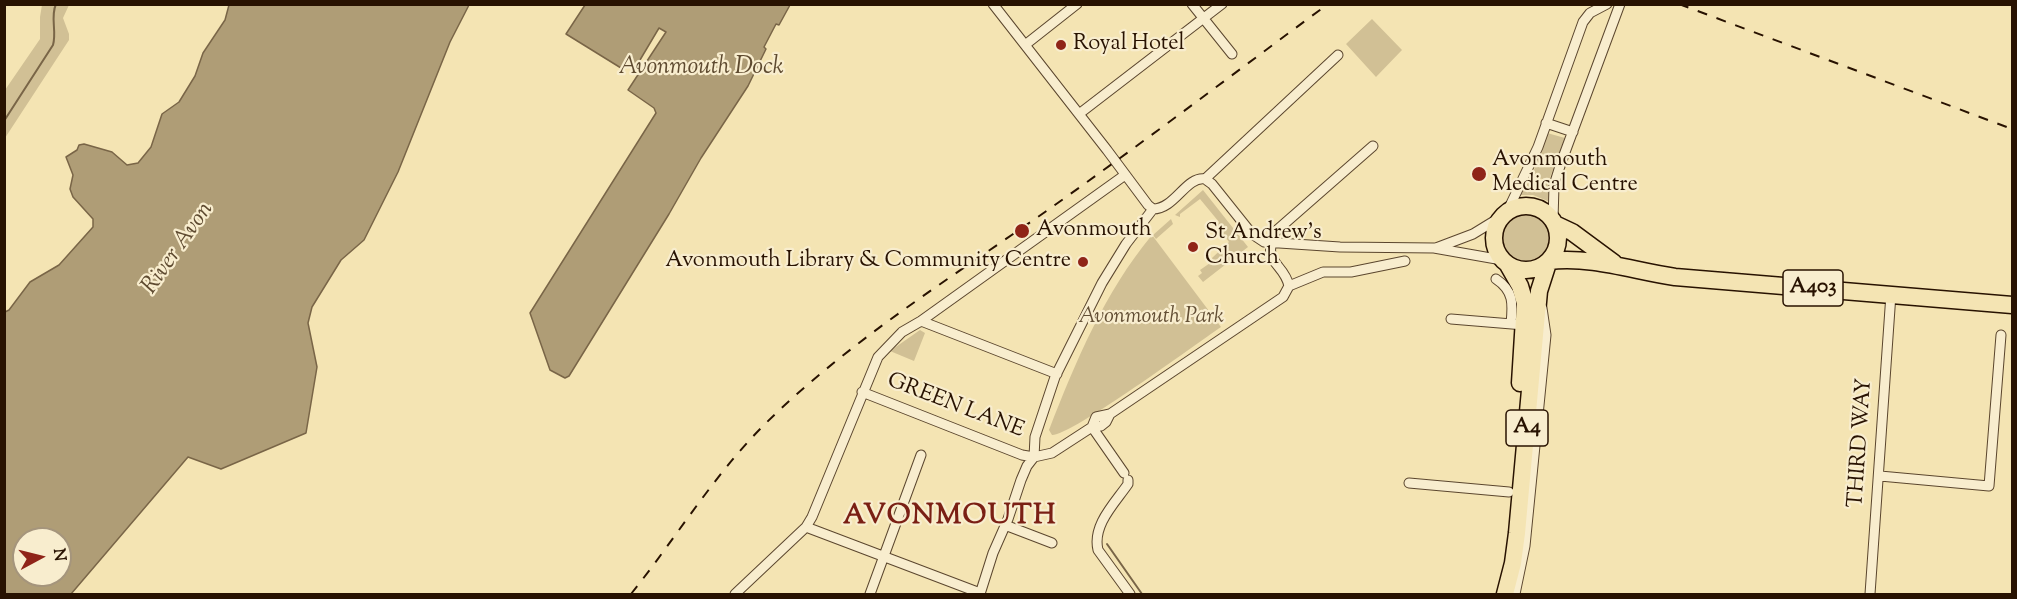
<!DOCTYPE html>
<style>
body{margin:0}
#map{position:relative;width:2017px;height:599px;overflow:hidden;background:#f4e4b3;font-family:"Sorts Mill Goudy",serif}
canvas{display:block}
.frame{position:absolute;inset:0;border:6px solid #281201;pointer-events:none}
.north{position:absolute;left:12px;top:527px;width:60px;height:60px;box-sizing:border-box;background:#f8edce;border:2px solid #a5957c;border-radius:50%;rotate:83deg;font-size:16px;font-weight:700;line-height:24px;text-align:center;color:#281201}
.north::after{content:'';display:block;margin:auto;width:21px;height:27px;background:#8f2418;clip-path:polygon(50% 0,100% 100%,50% 72%,0 100%)}
</style>
<div id="map">
<canvas width="2017" height="599"></canvas>
<div class="frame"></div>
<div class="north">N</div>
</div>
<script>
const c = document.querySelector('canvas').getContext('2d');
c.lineJoin = 'round';
function fillPath(path, color) { c.fillStyle = color; c.fill(path, 'evenodd'); }
function strokePath(path, color, width, dash) { c.strokeStyle = color; c.lineWidth = width; c.lineCap = dash ? 'butt' : 'round'; c.setLineDash(dash || []); c.stroke(path); }
function drawText(font, color, halo, rows, align = 'center') {
  c.font = font + ' "Sorts Mill Goudy",serif'; c.lineWidth = 4.5; c.setLineDash([]); c.textBaseline = 'middle'; c.strokeStyle = halo; c.fillStyle = color; for (const [text, x, y, turn = 0] of rows) {
    c.save(); c.translate(x, y); c.rotate((+turn || 0) * Math.PI / 180); c.textAlign = isNaN(turn) ? turn : align; if (halo) c.strokeText(text, 0, 0); c.fillText(text, 0, 0); c.restore();
  }
}
const green = new Path2D(`
 M 42,5 L 69,5 L 63,18 L 69,34 L 69,40 L 5,138 L 5,90 L 40,39 L 40,17 Z
 M 1372,19 L 1402,50 L 1376,77 L 1346,44 Z
 M 1547,133 L 1565,138 L 1549,180 L 1531,177 L 1542,151 Z
 M 1530,180 L 1549,183 L 1550,202 L 1533,195 L 1520,195 Z
 M 1203,190 L 1248,247 L 1203,282 L 1198,276 L 1202,273 L 1200,270 L 1213,261 L 1212,258 L 1229,242 L 1217,226 L 1219,222 L 1200,199 L 1180,214 L 1180,217 L 1175,215 Z
 M1501 239a25 25 0 1 1 50 0a25 25 0 1 1-50 0Z
 M 1171,219 L 1173,224 L 1156,239 L 1153,235 Z
 M 1152,235 L 1221,327 C 1196,344 1071,436 1052,435 L 1049,430 C 1076,361 1104,293 1152,235 Z
 M 920,330 L 925,333 L 914,361 L 890,351 Z`);
const water = new Path2D(`
 M 229,5 L 469,5 L 450,42 L 398,172 L 364,240 L 341,260 L 312,307 L 308,323 L 317,367 L 306,433 L 221,469 L 188,457 L 71,594 L 5,594 L 5,312 L 9,310 L 30,282 L 59,265 L 93,227 L 93,219 L 73,197 L 70,189 L 73,175 L 66,157 L 77,150 L 79,145 L 84,144 L 112,152 L 127,165 L 138,163 L 151,147 L 162,114 L 179,102 L 195,76 L 203,53 L 225,20 ZM 24,539 L 60,539 L 60,575 L 24,575 Z
 M 585,5 L 790,5 L 779,25 L 776,24 L 764,47 L 766,49 L 748,86 L 701,158 L 669,214 L 569,376 L 565,378 L 550,370 L 530,313 L 656,113 L 654,108 L 628,90 L 666,32 L 659,28 L 637,65 L 621,68 L 566,34 Z`);
const stream = new Path2D(`
 M 4,121 L 53,45 C 57,31 50,17 56,4
 M 1107,544 L 1142,594`);
const street = new Path2D(`
 M 993,4 L 1107,150 L 1148,205 L 1153,209
 M 1192,4 L 1232,54
 M 1025,45 L 1077,4
 M 1079,114 L 1222,4
 M 1546,123 L 1573,132
 M 1205,179 L 1212,184 L 1252,234 L 1264,242 L 1340,247 L 1434,248 L 1502,260
 M 1153,209 C 1175,209 1186,176 1205,179 L 1338,55
 M 1507,212 L 1538,147 L 1583,22 L 1590,13 L 1607,4
 M 1553,221 L 1554,185 L 1561,163 L 1620,4
 M 1436,248 L 1473,234 L 1504,215
 M 1496,279 C 1514,291 1513,304 1511,324
 M 1289,286 C 1284,262 1260,264 1276,231 L 1373,146
 M 1451,319 L 1524,325
 M 921,321 L 1057,374
 M 862,392 L 1022,455 L 1034,457 L 1052,453 L 1092,427 L 1101,426 L 1106,422 L 1110,414
 M 1092,427 L 1096,417 L 1110,414 L 1283,297 L 1289,286 L 1323,272 L 1351,272 L 1405,261
 M 1092,427 L 1124,473
 M 1880,476 L 1989,486 L 2001,335
 M 1128,480 L 1128,484 C 1115,503 1092,525 1098,550 L 1130,594
 M 1409,483 L 1509,492
 M 1005,525 L 1052,543
 M 806,527 L 980,593
 M 735,594 L 806,527 L 812,517 L 878,357 L 902,332 L 921,321 L 1125,175
 M 870,594 L 921,455
 M 980,594 L 993,553 L 1008,519 L 1021,480 L 1027,466 L 1034,457 L 1035,437 L 1055,377 L 1102,283 L 1126,244 L 1153,209
 M 1515,594 L 1525,546 L 1546,335 L 1542,308
 M 1870,594 L 1891,294`);
const highway = new Path2D(`
 M1494 238a32 32 0 1 1 64 0a32 32 0 1 1-64 0Z
 M 1555,224 L 1572,232 L 1614,263
 M 1549,261 C 1593,256 1633,271 1675,277 L 2012,305
 M 1508,265 L 1520,286 L 1525,303 L 1520,383
 M 1505,594 L 1513,563 L 1517,533 L 1539,291 L 1548,263`);
const rail = new Path2D(`
 M 1679,4 L 2012,129
 M 631,594 C 676,538 713,476 765,424 C 848,342 949,279 1045,212 C 1140,145 1233,74 1328,4`);
const markers = [
 [1061,45,6,"#8f2418"],
 [1479,174,8,"#8f2418"],
 [1022,231,8,"#8f2418"],
 [1193,247,6,"#8f2418"],
 [1083,262,6,"#8f2418"]
];
const shields = [
 [1813,288,60],
 [1527,428,42]
];
const shieldNames = [
 ["A403",1813,288],
 ["A4",1527,428]
];
const poiNames = [
 ["Royal Hotel",1073,45],
 ["Avonmouth",1492,161],
 ["Medical Centre",1492,186],
 ["Avonmouth",1036,231],
 ["St Andrew's",1205,234],
 ["Church",1205,259],
 ["Avonmouth Library & Community Centre",1071,262,"right"]
];
const parkNames = [
 ["Avonmouth Park",1151,318]
];
const streetNames = [
 ["GREEN LANE",955,407,21],
 ["THIRD WAY",1862,443,-86]
];
const waterNames = [
 ["Avonmouth Dock",701,69],
 ["River Avon",179,249,-55]
];
const districtNames = [
 ["AVONMOUTH",950,518]
];
fillPath(green, '#d1c095');
fillPath(water, '#af9d76');
strokePath(water, '#796547', 1.5);
strokePath(stream, '#796547', 2);
strokePath(street, '#5b462e', 11);
strokePath(highway, '#281201', 19);
strokePath(street, '#f8edce', 9);
strokePath(highway, '#f4e4b3', 16);
strokePath(rail, '#281201', 2, [10, 10]);
for (const [x, y, r, color] of markers) { const dot = new Path2D(); dot.arc(x, y, r, 0, 2 * Math.PI); c.fillStyle = color; c.fill(dot); strokePath(dot, '#f8edce', 2); }
for (const [x, y, w] of shields) { const box = new Path2D(); box.roundRect(x - w / 2, y - 18, w, 36, 4.5); c.fillStyle = '#f8edce'; c.fill(box); strokePath(box, '#281201', 1.5); }
drawText('bold 21px', '#281201', null, shieldNames);
drawText('22px', '#281201', '#f8edce', poiNames, 'left');
drawText('italic 22px', '#634f35', '#f8edce', parkNames);
drawText('22px', '#281201', '#f8edce', streetNames);
drawText('italic 24px', '#5e4a30', '#f8edce', waterNames);
c.letterSpacing = '1.5px';
drawText('bold 28px', '#7a1f14', '#f8edce', districtNames);
c.letterSpacing = '0px';
</script>
